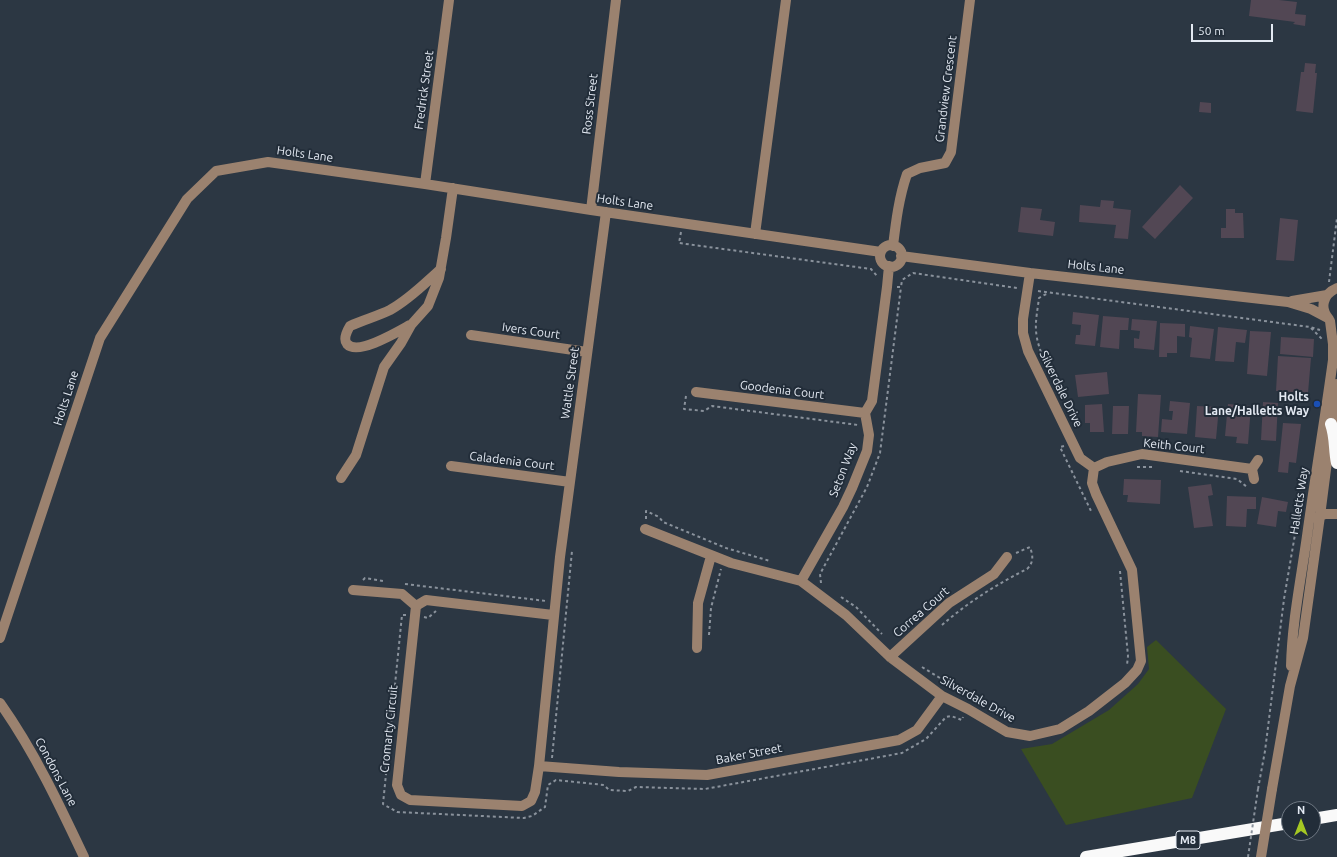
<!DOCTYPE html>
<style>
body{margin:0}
#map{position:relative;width:1337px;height:857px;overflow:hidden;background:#2c3743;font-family:Ubuntu,sans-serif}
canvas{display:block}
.north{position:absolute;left:1281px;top:801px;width:40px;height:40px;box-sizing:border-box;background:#222d39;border:1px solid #6f7883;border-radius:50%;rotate:0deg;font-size:11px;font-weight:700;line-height:16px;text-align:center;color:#e3e9f2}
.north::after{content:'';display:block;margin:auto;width:14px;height:18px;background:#a5c823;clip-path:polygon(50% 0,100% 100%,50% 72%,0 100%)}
.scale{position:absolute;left:1191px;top:24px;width:82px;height:18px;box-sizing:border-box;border:2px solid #e3e9f2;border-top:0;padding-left:5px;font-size:12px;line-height:14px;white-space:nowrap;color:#e3e9f2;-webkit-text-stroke:3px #222d39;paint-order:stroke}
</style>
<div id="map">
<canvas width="1337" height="857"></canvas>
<div class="north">N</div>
<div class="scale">50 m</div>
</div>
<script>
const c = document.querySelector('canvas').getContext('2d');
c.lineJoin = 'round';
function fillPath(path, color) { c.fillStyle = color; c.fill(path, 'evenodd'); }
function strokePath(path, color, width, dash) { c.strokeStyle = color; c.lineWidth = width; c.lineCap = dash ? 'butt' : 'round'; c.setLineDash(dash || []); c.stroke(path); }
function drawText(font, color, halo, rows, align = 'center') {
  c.font = font + ' Ubuntu,sans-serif'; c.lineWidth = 4; c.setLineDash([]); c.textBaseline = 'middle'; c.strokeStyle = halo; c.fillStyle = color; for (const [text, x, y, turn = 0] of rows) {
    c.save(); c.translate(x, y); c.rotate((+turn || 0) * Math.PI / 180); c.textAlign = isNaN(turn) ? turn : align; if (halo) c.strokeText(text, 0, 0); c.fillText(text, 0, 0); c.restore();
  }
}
const green = new Path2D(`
 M 1156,640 L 1226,709 L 1192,798 L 1066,825 L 1021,749 L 1052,744 L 1109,710 L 1138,684 L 1149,669 L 1147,647 Z`);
const building = new Path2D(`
 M 1251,0 L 1279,0 L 1297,2 L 1295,14 L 1306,15 L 1305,26 L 1293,24 L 1295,22 L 1249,16 Z
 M 1305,63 L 1316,64 L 1315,73 L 1317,73 L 1313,113 L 1296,111 L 1301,72 L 1304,72 Z
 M 1200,102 L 1211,103 L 1211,113 L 1199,112 Z
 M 1180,185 L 1193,198 L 1155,239 L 1142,227 Z
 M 1101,200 L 1114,201 L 1113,208 L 1131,210 L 1128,239 L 1114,238 L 1116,225 L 1079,222 L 1080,205 L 1100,207 Z
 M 1021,207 L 1042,209 L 1040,220 L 1055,222 L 1053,236 L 1018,232 Z
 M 1226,209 L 1235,209 L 1235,213 L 1243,213 L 1244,238 L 1221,238 L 1221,228 L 1226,228 Z
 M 1280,218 L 1298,220 L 1294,261 L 1276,260 Z
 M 1073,312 L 1099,315 L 1095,346 L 1075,344 L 1076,335 L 1080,335 L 1081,325 L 1072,324 Z
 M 1103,316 L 1129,318 L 1128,330 L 1120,330 L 1119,349 L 1100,347 Z
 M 1132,319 L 1157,321 L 1154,350 L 1134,348 L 1134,338 L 1139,339 L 1140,331 L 1131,330 Z
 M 1160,323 L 1185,324 L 1185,337 L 1177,336 L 1177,353 L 1167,353 L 1167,357 L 1159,357 Z
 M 1190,326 L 1214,329 L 1210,359 L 1190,357 L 1192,338 L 1189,337 Z
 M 1218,327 L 1247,330 L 1245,343 L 1236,342 L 1234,362 L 1215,361 Z
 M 1250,331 L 1271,332 L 1267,376 L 1247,374 Z
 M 1281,337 L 1314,339 L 1313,357 L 1280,354 Z
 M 1278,356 L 1311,358 L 1308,393 L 1276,391 Z
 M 1107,372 L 1109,394 L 1078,397 L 1075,375 Z
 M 1138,394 L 1161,395 L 1158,437 L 1142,436 L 1142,432 L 1136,432 Z
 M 1170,401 L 1190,403 L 1187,434 L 1161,432 L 1162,419 L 1172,420 L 1173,411 L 1169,411 Z
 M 1263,402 L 1278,403 L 1276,441 L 1261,440 Z
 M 1102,404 L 1104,432 L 1090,432 L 1090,423 L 1085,423 L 1085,405 Z
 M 1228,404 L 1251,406 L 1248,444 L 1236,443 L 1237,437 L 1225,436 Z
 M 1113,406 L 1129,406 L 1128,434 L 1112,434 Z
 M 1197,406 L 1219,407 L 1216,439 L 1195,437 Z
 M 1283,423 L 1301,424 L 1296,463 L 1289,462 L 1288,473 L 1278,472 Z
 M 1124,479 L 1161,480 L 1160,504 L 1127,502 L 1128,495 L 1123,495 Z
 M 1211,484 L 1213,495 L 1208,496 L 1213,526 L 1194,528 L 1188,487 Z
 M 1227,496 L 1256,497 L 1256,509 L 1247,509 L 1246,527 L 1226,526 Z
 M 1262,497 L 1288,502 L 1286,512 L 1278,511 L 1276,527 L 1257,524 Z`);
const path = new Path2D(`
 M 681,232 L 679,243 L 871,269 L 878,277
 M 1329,282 L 1337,218
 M 897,287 L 901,287 L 902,280 L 913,273 L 1017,288
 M 1038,291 L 1310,327 L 1320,330
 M 1311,328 L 1322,339
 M 1041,352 C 1033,330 1036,321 1039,298 L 1048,293
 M 686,396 L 684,409 L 704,411 L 712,406 L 858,425
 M 1064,446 L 1060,447 L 1092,513
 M 1137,467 L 1152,467
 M 1180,471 L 1237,479 L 1247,487
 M 646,519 L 646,511 L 659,517 L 663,522 L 726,548 L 770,561
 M 1120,571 L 1128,656 L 1127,665
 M 363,580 L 365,578 L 383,581
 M 821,583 L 820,574 L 867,487 L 880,453 L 901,287
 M 405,584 L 546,601
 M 841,597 L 856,607 L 882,634
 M 406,615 L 402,615 L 383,804 L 397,812 L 524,818 L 532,816 L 545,807 L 548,785 L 556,780 L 604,785 L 609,790 L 628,791 L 636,787 L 705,789 L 902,753 L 926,739 L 946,717 L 951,716 L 962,720 L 963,717
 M 424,617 L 428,618 L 436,611
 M 942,625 C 967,603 997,584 1027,569 C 1034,562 1033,556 1030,547 L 1016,553
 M 709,635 L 711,608 L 721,569
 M 922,667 L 974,699
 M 552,758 L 572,551
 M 1258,789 L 1265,751 L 1284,599 L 1300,505`);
const minor = new Path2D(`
 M 425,184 L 449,0
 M 591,210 L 616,0
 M 755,234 L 786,0
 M880 256a11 11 0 1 1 22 0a11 11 0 1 1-22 0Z
 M 893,246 C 896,221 899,197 907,174 L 920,168 L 945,163 L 951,152 L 970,0
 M 901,256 L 1030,273 L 1288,302 L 1311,309 L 1328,318
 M 1030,273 L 1023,319 L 1023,333 L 1028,351 L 1080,458 L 1094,468
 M 1292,301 L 1327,295
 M 1329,319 C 1319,308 1323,294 1337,288
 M 410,325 C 399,331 358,356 347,344 C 343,339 347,331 350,326 C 363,320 378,316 390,310 C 410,299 425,283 441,269
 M 471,335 L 587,352
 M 696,392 L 865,413
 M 451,466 L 570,482
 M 1094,468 L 1107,462 L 1142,454 L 1252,469 L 1258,460
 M 1252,469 L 1254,479
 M 341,478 L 356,455 L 384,367 L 401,343 L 411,325 L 428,306 L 439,278 L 446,238 L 453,188
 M 1316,518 L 1325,514 L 1337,514
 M 645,529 L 731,563 L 801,581 L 846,615 L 890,657 L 942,696 L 968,709 L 1007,732 L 1030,736 L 1060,729 L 1089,711 L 1125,683 L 1137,670 L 1141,661 L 1132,570 L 1096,494 L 1092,483 L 1094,468
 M 801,581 L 843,507 L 852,488 L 867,451 L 869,435 L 865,413 L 872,401 L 887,287 L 889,266
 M 353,590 L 402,594 L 416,606
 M 416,606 L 397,785 L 401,795 L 410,800 L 522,806 L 531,801 L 535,792 L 539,766 L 560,557 L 606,212
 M 416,606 L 426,600 L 553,615
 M 0,638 L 100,338 L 187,199 L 216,171 L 268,162 L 425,184 L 591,210 L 881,252
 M 697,648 L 698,603 L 711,556
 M 890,657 L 949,603 L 994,574 L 1007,557
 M 1291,666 C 1292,622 1301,579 1307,536 C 1315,477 1325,419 1333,360 L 1333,344 L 1330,321
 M 0,703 C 34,751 59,804 84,857
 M 539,766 L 619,772 L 707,775 L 899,740 L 917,730 L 942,696
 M 1272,789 L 1290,686 L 1303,638 L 1320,516 L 1337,384`);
const highway = new Path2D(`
 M 1331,424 C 1336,438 1334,449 1337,463
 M 1313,819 L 1337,815
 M 1086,857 L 1289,823`);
const pathBridge = new Path2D(`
 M 1248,857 L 1258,789`);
const minorBridge = new Path2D(`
 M 1261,857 L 1272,789`);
const markers = [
 [1317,404,4,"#1a4fb4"]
];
const shields = [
 [1188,840,24]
];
const shieldNames = [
 ["M8",1188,840]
];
const streetNames = [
 ["Grandview Crescent",946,89,-83],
 ["Fredrick Street",424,90,-82],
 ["Ross Street",590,104,-83],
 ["Holts Lane",305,154,8],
 ["Holts Lane",625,202,8],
 ["Holts Lane",1096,267,6],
 ["Ivers Court",531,331,8],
 ["Wattle Street",570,383,-82],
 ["Silverdale Drive",1061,389,64],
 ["Goodenia Court",782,390,7],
 ["Holts Lane",66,398,-72],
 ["Keith Court",1174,446,6],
 ["Caladenia Court",512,461,7],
 ["Seton Way",843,470,-69],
 ["Halletts Way",1299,501,-81],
 ["Correa Court",921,612,-41],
 ["Silverdale Drive",978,699,29],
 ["Cromarty Circuit",389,729,-84],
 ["Baker Street",749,754,-11],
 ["Condons Lane",56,772,62]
];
const poiNames = [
 ["Holts",1309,397],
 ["Lane/Halletts Way",1309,411]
];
fillPath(green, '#3a4e21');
fillPath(building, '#524754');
strokePath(path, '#8a929c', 2, [3, 3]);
strokePath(minor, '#9b826f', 10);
strokePath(highway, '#f9f9f9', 12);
strokePath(pathBridge, '#8a929c', 2, [3, 3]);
strokePath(minorBridge, '#9b826f', 10);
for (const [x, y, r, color] of markers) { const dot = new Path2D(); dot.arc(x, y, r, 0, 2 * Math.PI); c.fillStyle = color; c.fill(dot); strokePath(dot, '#222d39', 1.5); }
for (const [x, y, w] of shields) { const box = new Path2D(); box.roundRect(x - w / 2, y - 9, w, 18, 3); c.fillStyle = '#222d39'; c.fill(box); strokePath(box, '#e3e9f2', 1); }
drawText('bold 11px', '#e3e9f2', null, shieldNames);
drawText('12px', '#e3e9f2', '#222d39', streetNames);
drawText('bold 12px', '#e3e9f2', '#222d39', poiNames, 'right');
</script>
